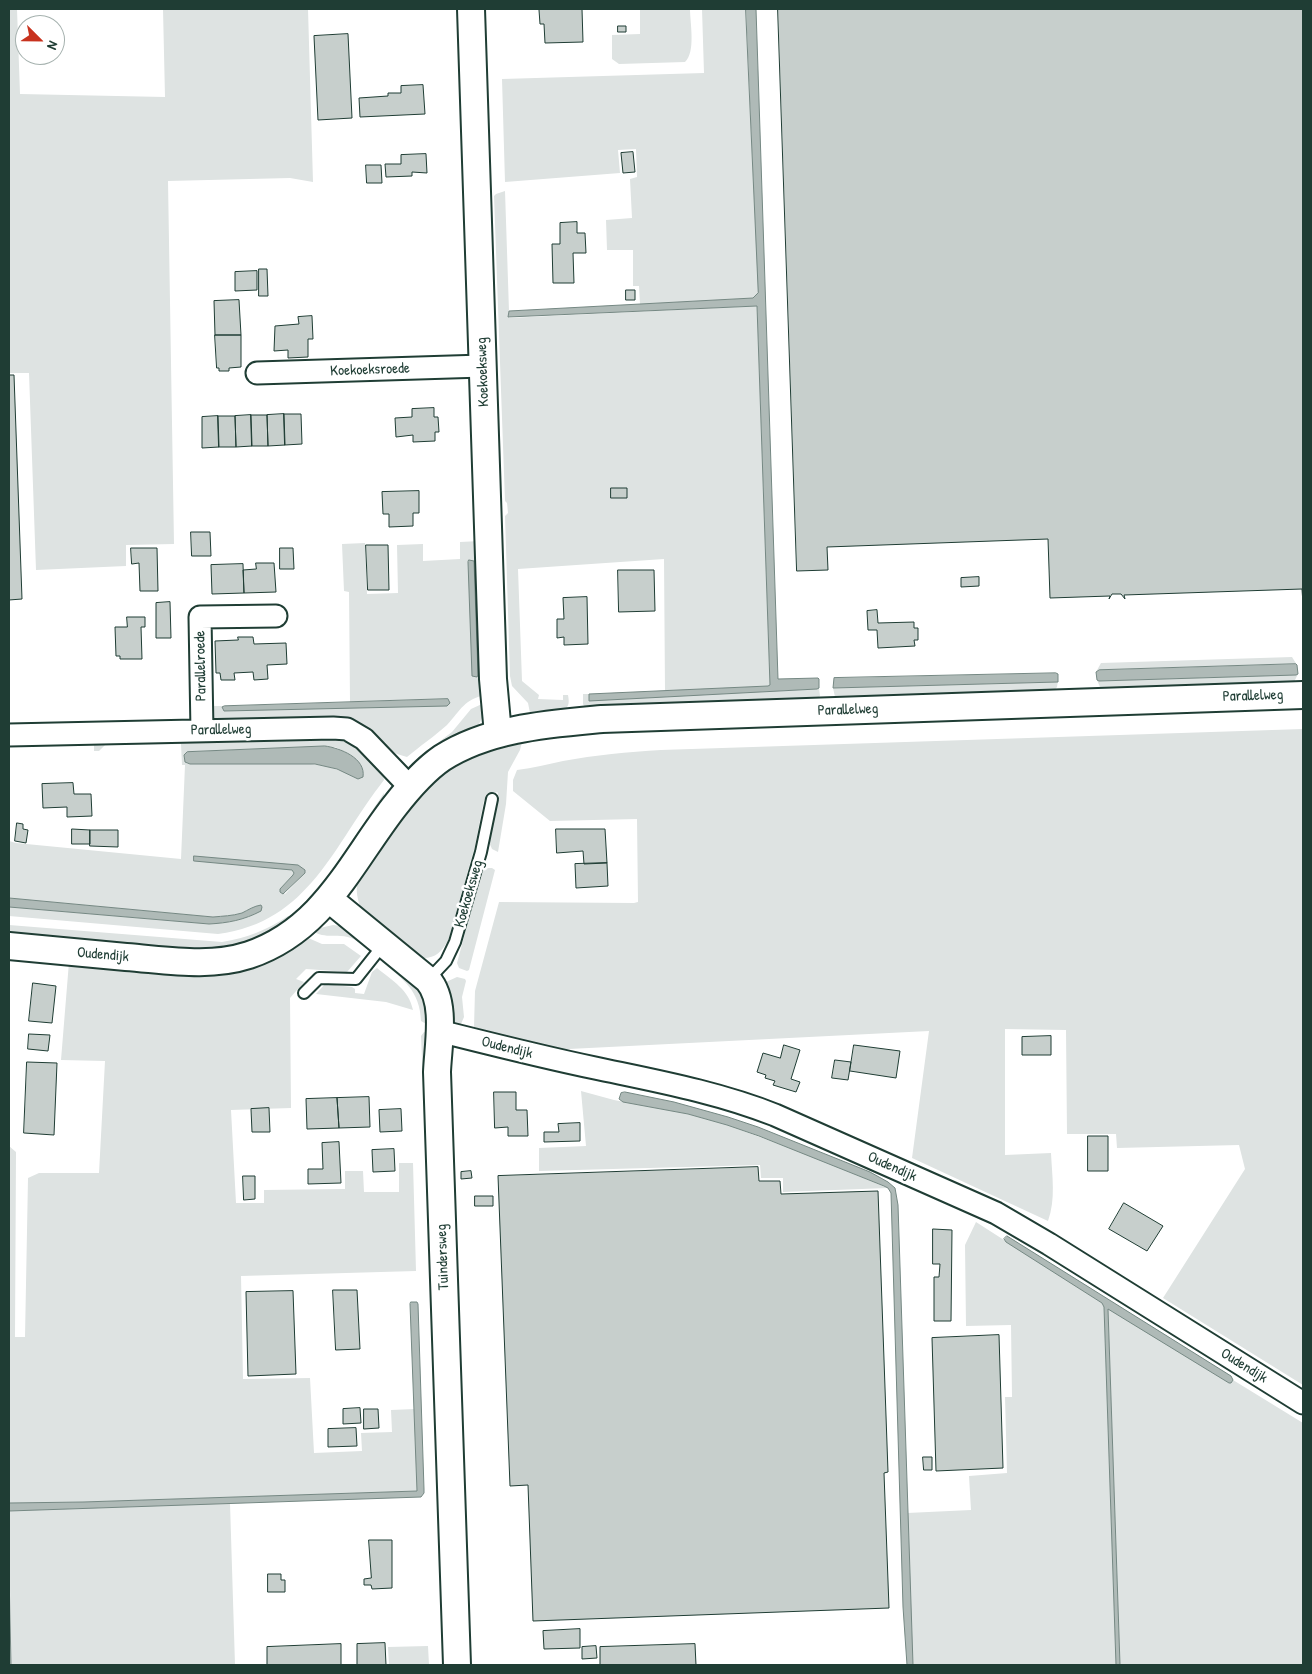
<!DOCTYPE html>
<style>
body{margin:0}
#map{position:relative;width:1312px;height:1674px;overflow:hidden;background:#fff;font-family:"Patrick Hand",sans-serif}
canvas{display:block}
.frame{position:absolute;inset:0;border:10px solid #1f3d34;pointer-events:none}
.north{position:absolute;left:15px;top:15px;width:50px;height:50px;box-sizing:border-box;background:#fff;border:1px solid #a5b1ae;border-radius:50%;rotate:113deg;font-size:14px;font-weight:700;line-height:20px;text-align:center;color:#1f3d34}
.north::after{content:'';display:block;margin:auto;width:18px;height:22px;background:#c8321e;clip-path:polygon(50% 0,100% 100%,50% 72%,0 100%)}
</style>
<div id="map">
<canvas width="1312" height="1674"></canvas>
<div class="frame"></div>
<div class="north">N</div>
</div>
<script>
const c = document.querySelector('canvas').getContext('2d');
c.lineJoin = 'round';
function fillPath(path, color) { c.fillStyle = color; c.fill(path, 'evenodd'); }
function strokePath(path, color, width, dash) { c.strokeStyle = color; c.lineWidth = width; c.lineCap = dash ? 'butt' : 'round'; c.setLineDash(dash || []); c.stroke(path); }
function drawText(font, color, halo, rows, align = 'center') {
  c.font = font + ' "Patrick Hand",sans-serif'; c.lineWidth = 5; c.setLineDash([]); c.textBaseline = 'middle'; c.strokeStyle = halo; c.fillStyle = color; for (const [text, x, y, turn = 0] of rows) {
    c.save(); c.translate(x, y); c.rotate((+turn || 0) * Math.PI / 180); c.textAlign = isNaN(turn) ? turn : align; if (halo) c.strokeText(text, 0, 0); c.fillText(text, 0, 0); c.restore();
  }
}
const green = new Path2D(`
 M 9,9 L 17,9 L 20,94 L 165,97 L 163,9 L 308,9 L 313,182 L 290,178 L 168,181 L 174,544 L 126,545 L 126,566 L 36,570 L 29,373 L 9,373 Z
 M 640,9 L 690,9 C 690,23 696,52 685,62 L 619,64 L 612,59 L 612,35 L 640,34 Z
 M 702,9 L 746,9 L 758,293 L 754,298 L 640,304 L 639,286 L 633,286 L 633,250 L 607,250 L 606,220 L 632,218 L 630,179 L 637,177 L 636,149 L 618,150 L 620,173 L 505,182 L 502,79 L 704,73 Z
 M 505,191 L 509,311 L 508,313 L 509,318 L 757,306 L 770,685 L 769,686 L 665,691 L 664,559 L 518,569 L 522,681 L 539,695 L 538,699 L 563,700 L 563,695 L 568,695 C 569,701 570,707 563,710 L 530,713 L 528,703 L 512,686 L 510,676 L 505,516 L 508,513 L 507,503 L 505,501 L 494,196 L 496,194 Z
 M 480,541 L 486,695 C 464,699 461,710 447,725 C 436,735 419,747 407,757 L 397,754 L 329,718 L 322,717 L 319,723 L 213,722 L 211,706 L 224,706 L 222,707 L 448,699 L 350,702 L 349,592 L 344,591 L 342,544 L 365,543 L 367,594 L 398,593 L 397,545 L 423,544 L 423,561 L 460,559 L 460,542 Z
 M 1292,657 L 1297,665 L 1296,664 L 1099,670 L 1096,672 L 1101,663 Z
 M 1298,674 L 1293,684 L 1108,692 L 1100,687 L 1097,680 L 1099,681 L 1296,675 Z
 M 1058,680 L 1057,687 L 1053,692 L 839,701 L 835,697 L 833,688 L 1057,682 Z
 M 819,688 L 820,696 L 815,702 L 585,708 L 583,704 L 583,694 L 589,694 L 589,700 L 816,689 Z
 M 482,704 L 483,716 L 477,728 L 429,754 L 422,756 L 423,754 L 452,732 L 471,709 Z
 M 1303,729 L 1303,1385 L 1163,1298 L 1245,1169 L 1239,1145 L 1117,1148 L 1116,1134 L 1067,1134 L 1066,1030 L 1005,1029 L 1005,1155 L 1051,1153 C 1052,1176 1056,1199 1048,1221 L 912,1158 L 929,1031 L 549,1050 L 474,1027 L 475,991 L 499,902 L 634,903 L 638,902 L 637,819 L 550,821 L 513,791 L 513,780 L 517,770 C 533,768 548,764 563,761 C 595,755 628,752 661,750 Z
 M 348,738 L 382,771 L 384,780 C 333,845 310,922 218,934 L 9,916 L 9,907 L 209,924 L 234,921 L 249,917 L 262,907 L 261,905 C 254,906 249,910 242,913 C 233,916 223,916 213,917 L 9,898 L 9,841 L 16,843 L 181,859 L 185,765 L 182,765 L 181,744 L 105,745 L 99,751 L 94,751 L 94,743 ZM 335,747 C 347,752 355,758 362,769 L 358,779 L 347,773 L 326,766 L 303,763 L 190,764 L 187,763 L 185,762 L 184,755 ZM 290,870 L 305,870 L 305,873 L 285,894 L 280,889 L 293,875 L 293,871 Z
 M 522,742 L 520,750 L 508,772 L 506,804 L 498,852 L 492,849 L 489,842 L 498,793 L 497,792 L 484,800 L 475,846 L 448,941 C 441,952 435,959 421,958 L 361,910 C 358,900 355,891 358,880 L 419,791 L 456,763 L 492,748 Z
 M 384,793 L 383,801 L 324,889 L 298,910 L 330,873 Z
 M 484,868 L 492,868 L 495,870 L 469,970 L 467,971 L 459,968 L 457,963 L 482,870 Z
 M 288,916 L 292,917 L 276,930 L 237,946 L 198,951 L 9,936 L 9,925 L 222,942 C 247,938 267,930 288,916 Z
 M 333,925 L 347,927 L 364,944 L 362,945 C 344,929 331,941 314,932 L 316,929 Z
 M 306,937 L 322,944 L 344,944 L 361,956 L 347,972 L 306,969 L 296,979 L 304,982 L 290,998 L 291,1108 L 231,1110 L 236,1203 L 264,1203 L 264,1190 L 345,1189 L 345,1171 L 363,1171 L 364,1192 L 399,1192 L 399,1163 L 413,1163 L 416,1271 L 241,1276 L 243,1379 L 310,1378 L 314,1453 L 362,1451 L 361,1433 L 392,1432 L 391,1410 L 415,1409 L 417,1491 L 83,1502 L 9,1503 L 9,1146 L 16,1152 L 15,1337 L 25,1337 L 28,1178 L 39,1173 L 99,1173 L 105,1061 L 61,1060 L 69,962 L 100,965 Z
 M 384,958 C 400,972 420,984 427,1005 C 429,1011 428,1019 428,1025 L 421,1021 C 420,991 404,980 382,962 Z
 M 377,968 C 393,981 409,990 413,1010 L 386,1002 L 316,994 L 325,984 L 352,987 L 355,989 L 355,993 L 364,994 L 372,972 Z
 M 457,977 L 465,979 L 466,981 L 462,997 L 464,1017 L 461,1024 C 444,1023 445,995 446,982 Z
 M 424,1032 L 430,1033 L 427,1130 L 425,1129 L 421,1036 Z
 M 581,1091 L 614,1100 L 688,1114 L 727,1125 L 798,1151 L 888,1188 L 783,1192 L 783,1178 L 761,1178 L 760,1165 L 539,1171 L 539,1148 L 586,1146 Z
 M 976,1222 L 1102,1303 L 1104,1307 L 1116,1665 L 913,1665 L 907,1513 L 971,1510 L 969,1476 L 1007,1473 L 1005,1397 L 1012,1397 L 1011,1325 L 966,1326 L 965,1245 Z
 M 1108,1308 L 1229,1383 L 1231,1383 L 1233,1380 L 1303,1423 L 1303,1665 L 1120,1665 Z
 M 230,1503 L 235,1665 L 11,1665 L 9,1511 Z
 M 428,1646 L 429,1665 L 389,1665 L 388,1647 Z`);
const water = new Path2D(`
 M 746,9 L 756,9 L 778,679 L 818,678 L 819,679 L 819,688 L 817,689 L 589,701 L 589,694 L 768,686 L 770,685 L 757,306 L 508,317 L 509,311 L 753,298 L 758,293 Z
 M 469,560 L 474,561 L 478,675 L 477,677 L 472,676 L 468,562 Z
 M 1296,664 L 1297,665 L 1298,674 L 1296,675 L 1099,681 L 1097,680 L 1096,672 L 1099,670 Z
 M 1056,673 L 1058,674 L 1058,682 L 833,688 L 834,678 Z
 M 448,699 L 450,703 L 447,706 L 224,711 L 222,707 L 224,706 Z
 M 325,746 C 340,748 366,758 363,777 L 358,779 L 337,769 L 315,764 L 190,764 L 185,762 L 184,755 L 187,752 Z
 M 194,856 L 298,865 L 305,870 L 305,873 L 283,894 L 280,892 L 280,889 L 293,875 L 294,873 L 292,870 L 194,861 Z
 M 9,898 L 213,917 C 223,916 232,916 242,913 C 248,910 254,906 261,905 L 262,907 L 261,911 C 244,920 228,923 209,924 L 9,907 Z
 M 625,1092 L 674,1102 L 728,1117 L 758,1127 L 870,1172 L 888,1182 L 895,1188 L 898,1205 L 913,1665 L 907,1665 L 903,1607 L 891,1193 L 888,1188 L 884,1186 L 759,1136 L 727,1125 L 688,1114 L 623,1102 L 619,1099 L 621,1093 Z
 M 1007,1236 L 1231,1376 L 1233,1380 L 1231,1383 L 1229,1383 L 1108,1309 L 1120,1665 L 1116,1665 L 1104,1307 L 1102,1303 L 1006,1242 L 1004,1239 Z
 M 411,1302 L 417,1302 L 418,1304 L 424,1489 L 424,1493 L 421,1497 L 9,1511 L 9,1503 L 83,1502 L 417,1491 L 410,1304 Z
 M 9,1572 L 11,1665 L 9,1665 Z`);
const building = new Path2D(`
 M 544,9 L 582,9 L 583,42 L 545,43 L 544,24 L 540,24 L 539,10 Z
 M 778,9 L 1303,9 L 1303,604 L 1302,589 L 1124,595 L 1125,599 L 1121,594 L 1112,594 L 1109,599 L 1110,596 L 1050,598 L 1048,539 L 827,547 L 828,570 L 797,571 Z
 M 618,26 L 626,26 L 626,32 L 618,32 Z
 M 348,34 L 352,118 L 318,120 L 314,36 Z
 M 423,85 L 425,114 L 360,117 L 359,98 L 388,96 L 388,93 L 401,93 L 401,86 Z
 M 633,152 L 635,172 L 623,173 L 621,153 Z
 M 426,154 L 427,173 L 412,172 L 412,176 L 386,177 L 385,164 L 401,164 L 401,155 Z
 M 366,165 L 381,165 L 382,183 L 367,183 Z
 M 577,222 L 577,233 L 585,233 L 586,253 L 573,253 L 574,283 L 553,283 L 552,244 L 560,244 L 560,223 Z
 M 259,269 L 267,269 L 268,296 L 259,296 Z
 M 257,271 L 257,290 L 235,291 L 235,272 Z
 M 626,290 L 635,290 L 635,300 L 626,300 Z
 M 239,300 L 241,335 L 215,335 L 214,301 Z
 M 312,316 L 313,339 L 308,339 L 308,357 L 288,358 L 288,350 L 274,351 L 275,326 L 299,324 L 298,317 Z
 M 215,335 L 241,335 L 241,367 L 229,368 L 229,371 L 219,371 L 219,368 L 217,368 Z
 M 9,375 L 14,375 L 22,599 L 9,600 Z
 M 434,408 L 434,417 L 438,417 L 439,432 L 435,432 L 435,441 L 413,442 L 413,435 L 396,437 L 395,418 L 412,417 L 412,409 Z
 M 284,414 L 285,445 L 268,446 L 267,415 Z
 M 284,414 L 301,414 L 302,444 L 285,445 Z
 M 251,415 L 267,415 L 268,446 L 252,446 Z
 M 251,415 L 252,446 L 236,447 L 235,416 Z
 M 218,416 L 219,447 L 202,448 L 202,417 Z
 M 218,416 L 235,416 L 236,447 L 219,447 Z
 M 611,488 L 627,488 L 627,498 L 611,498 Z
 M 419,491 L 419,513 L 413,513 L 413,526 L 389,527 L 389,514 L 383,514 L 382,492 Z
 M 191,532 L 210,532 L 211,556 L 192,556 Z
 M 366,545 L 388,545 L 389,590 L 368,590 Z
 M 131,548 L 157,548 L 158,591 L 140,591 L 139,563 L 132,564 Z
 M 280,548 L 293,548 L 294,569 L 280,569 Z
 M 256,563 L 274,563 L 276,592 L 244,593 L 243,570 L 256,569 Z
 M 243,564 L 244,593 L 212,594 L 211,565 Z
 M 618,570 L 654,570 L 655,611 L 619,612 Z
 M 979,577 L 979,586 L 961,587 L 961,578 Z
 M 587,597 L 588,644 L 564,645 L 564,637 L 557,638 L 557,619 L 564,619 L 563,598 Z
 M 170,602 L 171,638 L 156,638 L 156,603 Z
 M 877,610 L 878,623 L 914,622 L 914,628 L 918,628 L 918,640 L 914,640 L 915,646 L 878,648 L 877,630 L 868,630 L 867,611 Z
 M 127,617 L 145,617 L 145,627 L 141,627 L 142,659 L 120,659 L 120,656 L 116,656 L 115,627 L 127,627 Z
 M 238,637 L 253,637 L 254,644 L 286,643 L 287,664 L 267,665 L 268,679 L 254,680 L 253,672 L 234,673 L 235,680 L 221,680 L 220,673 L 216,673 L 215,641 L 238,640 Z
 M 73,783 L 74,794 L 91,794 L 92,816 L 67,817 L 67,807 L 43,808 L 42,784 Z
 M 17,823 L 23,824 L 23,829 L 28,830 L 26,843 L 15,841 Z
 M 72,829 L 90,830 L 90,844 L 72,844 Z
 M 556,829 L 605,829 L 607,863 L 584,864 L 583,851 L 557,853 Z
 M 90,830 L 118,830 L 118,847 L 90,846 Z
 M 607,863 L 608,886 L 576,888 L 575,864 Z
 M 33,983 L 56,986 L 52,1023 L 29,1021 Z
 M 29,1034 L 50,1035 L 48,1051 L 28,1049 Z
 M 1051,1036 L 1051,1055 L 1022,1055 L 1022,1037 Z
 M 784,1045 L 800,1050 L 791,1079 L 800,1082 L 796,1092 L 773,1085 L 775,1081 L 765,1078 L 766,1075 L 757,1072 L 763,1053 L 780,1058 Z
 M 854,1045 L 900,1051 L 896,1078 L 850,1071 Z
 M 835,1060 L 851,1062 L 848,1080 L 832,1078 Z
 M 27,1062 L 57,1063 L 54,1135 L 24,1133 Z
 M 494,1092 L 516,1092 L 516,1110 L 527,1110 L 528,1136 L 508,1136 L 508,1127 L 495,1128 Z
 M 369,1097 L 370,1127 L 339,1128 L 337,1098 Z
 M 337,1098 L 339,1128 L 307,1129 L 306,1099 Z
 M 269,1108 L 270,1132 L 252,1132 L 251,1109 Z
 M 401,1109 L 402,1131 L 380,1132 L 379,1110 Z
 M 580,1123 L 580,1141 L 544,1142 L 544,1132 L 559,1132 L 558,1124 Z
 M 1088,1136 L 1108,1136 L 1108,1171 L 1088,1171 Z
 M 339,1142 L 341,1183 L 308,1184 L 308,1169 L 323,1169 L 322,1143 Z
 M 394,1149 L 395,1171 L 373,1172 L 372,1150 Z
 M 758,1167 L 759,1181 L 780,1181 L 781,1194 L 878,1191 L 888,1472 L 884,1473 L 889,1608 L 533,1621 L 528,1485 L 510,1486 L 498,1176 Z
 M 471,1171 L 472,1178 L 461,1179 L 461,1172 Z
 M 243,1176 L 255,1176 L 255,1199 L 244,1200 Z
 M 475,1196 L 493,1196 L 493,1206 L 475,1206 Z
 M 1124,1203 L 1163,1226 L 1147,1251 L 1109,1229 Z
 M 933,1229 L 952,1230 L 951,1321 L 934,1321 L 934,1277 L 939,1277 L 940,1264 L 933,1264 Z
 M 333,1290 L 357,1290 L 360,1349 L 336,1350 Z
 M 293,1291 L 296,1374 L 248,1376 L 246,1292 Z
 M 999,1335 L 1003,1468 L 936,1471 L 932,1338 Z
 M 360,1408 L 361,1423 L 343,1424 L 343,1409 Z
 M 364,1409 L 378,1409 L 379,1428 L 364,1429 Z
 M 356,1428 L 357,1446 L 328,1447 L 328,1429 Z
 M 923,1457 L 932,1457 L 932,1470 L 924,1470 Z
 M 369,1540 L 392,1540 L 392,1588 L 372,1589 L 371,1585 L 364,1585 L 364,1579 L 371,1578 Z
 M 268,1574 L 281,1574 L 281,1580 L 285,1580 L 285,1592 L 268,1592 Z
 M 580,1629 L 580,1648 L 544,1649 L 543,1631 Z
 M 385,1643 L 386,1665 L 357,1665 L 357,1644 Z
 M 341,1644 L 341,1665 L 267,1665 L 267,1647 Z
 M 695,1644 L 696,1665 L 600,1665 L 600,1647 Z
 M 596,1646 L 597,1658 L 582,1659 L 582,1647 Z`);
const service = new Path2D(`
 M 429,979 L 446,961 L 455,942 L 481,852 L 492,799
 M 304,993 L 319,978 L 356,979 L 383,945`);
const minor = new Path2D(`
 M 257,373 L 483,366
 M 202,731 L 200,617 L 276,616
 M 9,735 L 333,728 L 347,729 L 364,739 L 410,787
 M 439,1031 C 491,1044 542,1057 595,1068 C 656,1081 717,1092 775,1115 L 996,1213 L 1049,1244 L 1303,1403`);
const tertiary = new Path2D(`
 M 471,9 L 493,679 L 498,734
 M 329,899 L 428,980 C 447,1002 438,1045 437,1072 L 457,1665
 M 9,946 C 48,950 87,953 126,957 C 167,960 209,968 249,955 C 323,930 350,864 394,807 C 408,789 423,771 442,758 C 489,728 548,724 602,719 L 1303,695`);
const streetNames = [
 ["Koekoeksroede",370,370,-2],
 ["Koekoeksweg",483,372,-92],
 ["Parallelroede",201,666,-91],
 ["Parallelweg",1253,696,-2],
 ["Parallelweg",848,710,-2],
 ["Parallelweg",221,730,-1],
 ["Koekoeksweg",469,894,-74],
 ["Oudendijk",103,955,5],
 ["Oudendijk",507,1048,14],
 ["Oudendijk",892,1167,24],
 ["Tuindersweg",443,1257,-92],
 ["Oudendijk",1244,1366,32]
];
fillPath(green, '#dee3e2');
fillPath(water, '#afbab7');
strokePath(water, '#758883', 1);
fillPath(building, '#c7cfcc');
strokePath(building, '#1f3d34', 1);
strokePath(service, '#1f3d34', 14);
strokePath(minor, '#1f3d34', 25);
strokePath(tertiary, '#1f3d34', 30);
strokePath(service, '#fff', 10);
strokePath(minor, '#fff', 21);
strokePath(tertiary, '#fff', 26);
drawText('15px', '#1f3d34', '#fff', streetNames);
</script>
